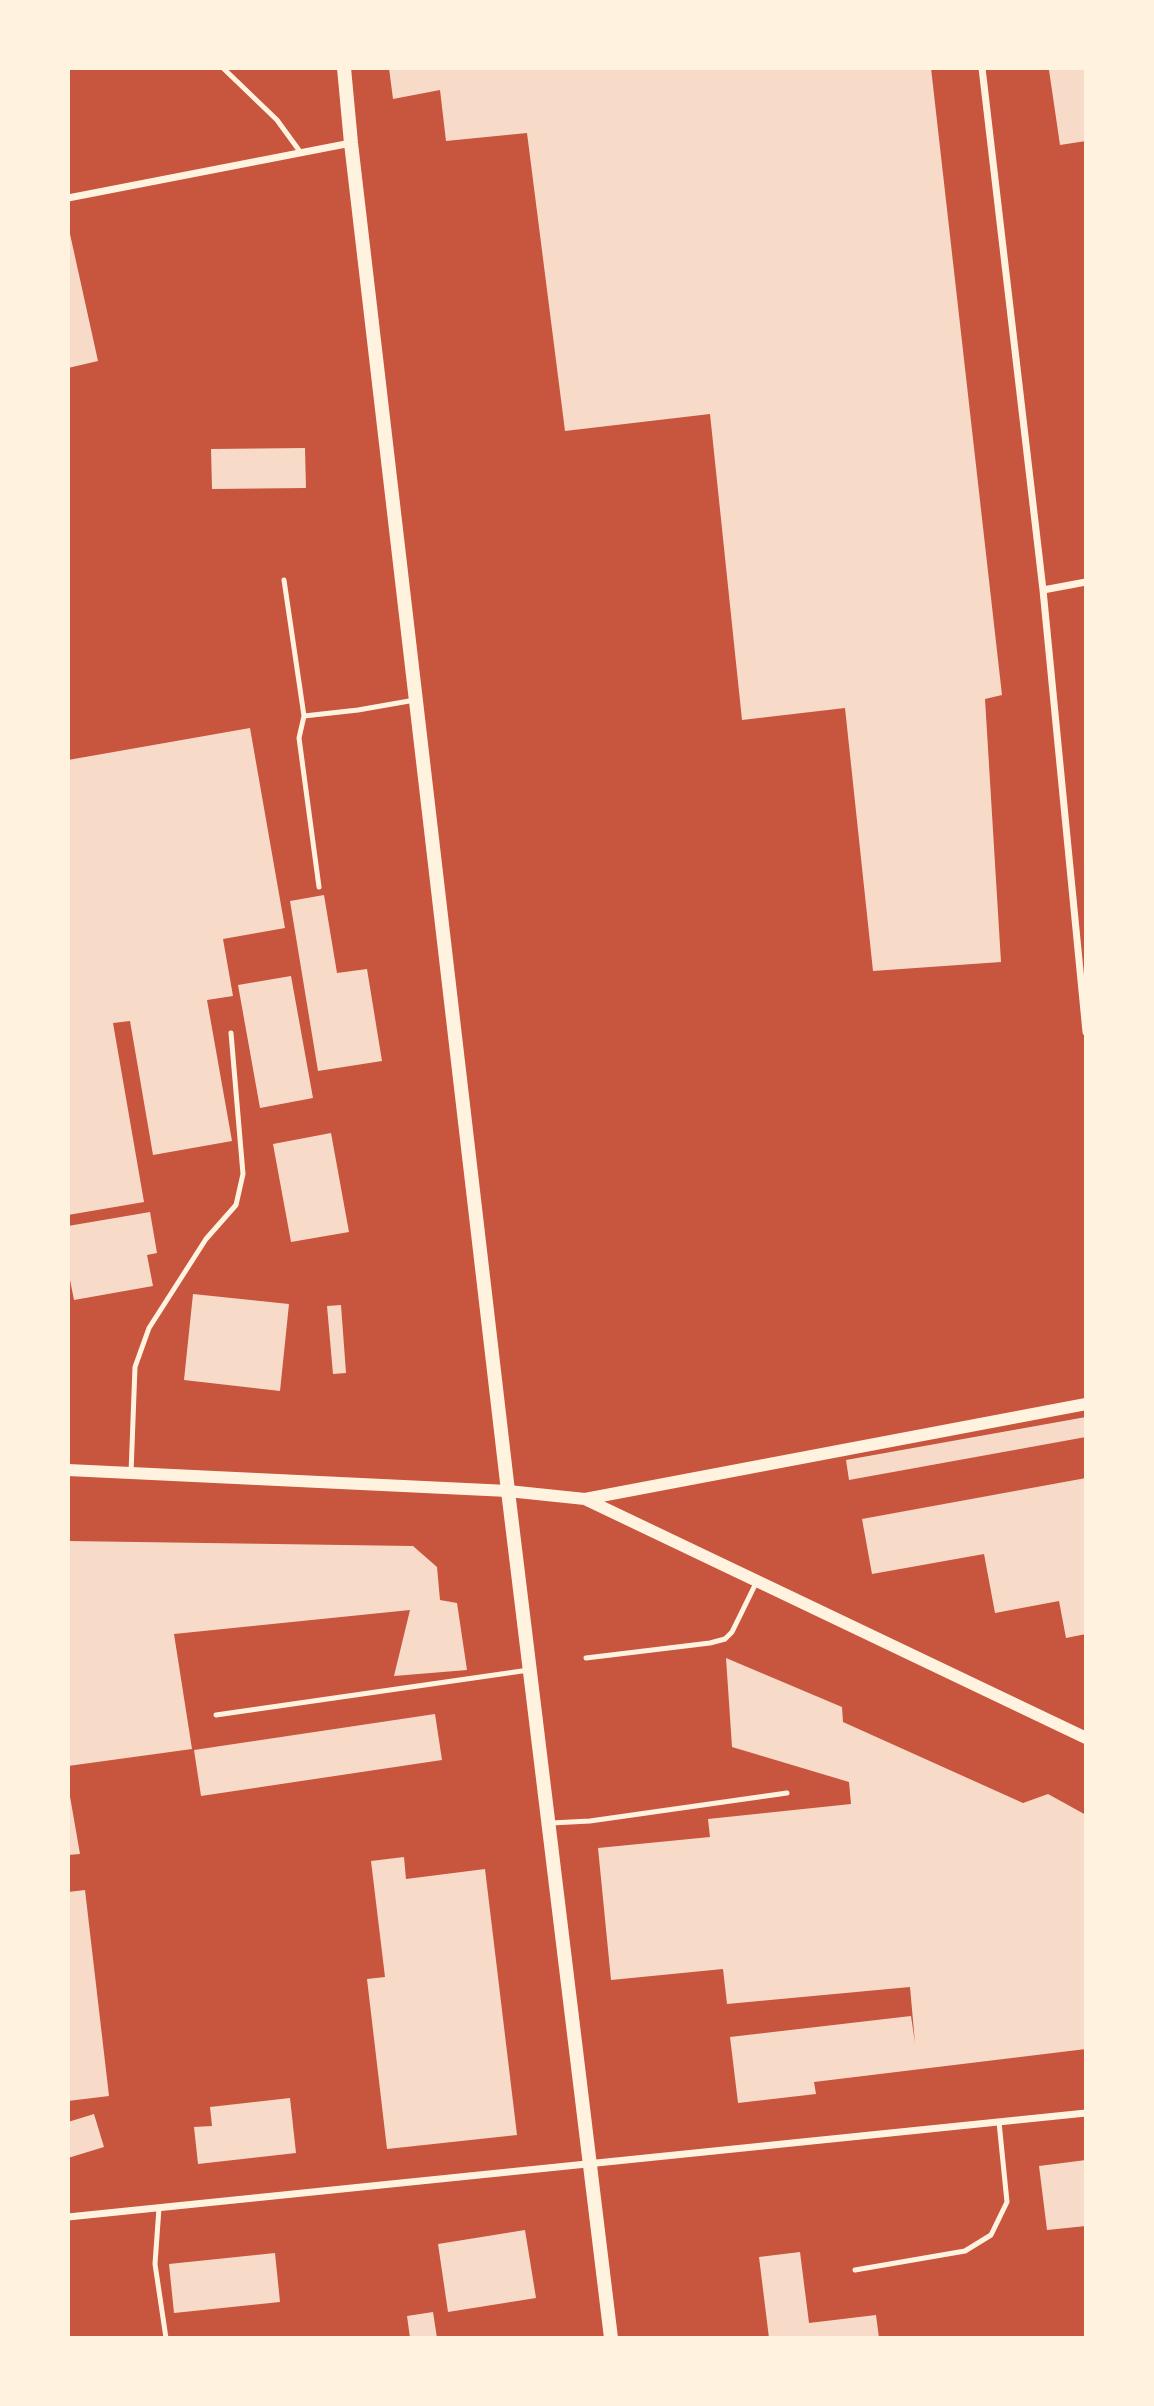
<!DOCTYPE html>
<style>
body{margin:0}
#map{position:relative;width:1154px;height:2406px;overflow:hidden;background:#c8553d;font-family:Raleway,sans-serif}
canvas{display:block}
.frame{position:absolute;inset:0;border:70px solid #fff3e0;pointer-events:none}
</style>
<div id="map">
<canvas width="1154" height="2406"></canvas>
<div class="frame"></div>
</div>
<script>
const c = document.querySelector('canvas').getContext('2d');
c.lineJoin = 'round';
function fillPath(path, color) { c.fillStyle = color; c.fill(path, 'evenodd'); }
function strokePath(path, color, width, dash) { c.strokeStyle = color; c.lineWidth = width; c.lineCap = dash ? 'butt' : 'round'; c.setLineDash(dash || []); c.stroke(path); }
const building = new Path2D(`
 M 389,68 L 931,68 L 1002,695 L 985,699 L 1001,962 L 873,971 L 845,708 L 742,720 L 710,414 L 565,431 L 527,133 L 446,141 L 440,90 L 393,99 Z
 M 1062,68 L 1086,68 L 1086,141 L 1060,145 L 1049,70 Z
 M 70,234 L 98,361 L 68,368 L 68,235 Z
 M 305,448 L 306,488 L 212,489 L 211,449 Z
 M 250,728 L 285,928 L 223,939 L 233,996 L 207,1000 L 232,1141 L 153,1155 L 130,1021 L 113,1023 L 144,1202 L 68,1215 L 68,760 Z
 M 324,895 L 337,973 L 367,969 L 382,1061 L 318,1071 L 290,901 Z
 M 291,976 L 313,1098 L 260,1108 L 238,985 Z
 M 331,1133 L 349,1232 L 291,1242 L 273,1144 Z
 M 150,1212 L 157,1253 L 147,1255 L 153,1286 L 74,1300 L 68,1270 L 68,1226 Z
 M 193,1294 L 289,1304 L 280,1391 L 184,1380 Z
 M 341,1305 L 346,1373 L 333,1374 L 327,1306 Z
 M 1086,1417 L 1086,1437 L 849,1480 L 846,1460 Z
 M 1086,1478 L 1086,1634 L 1066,1638 L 1059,1601 L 995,1613 L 984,1554 L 872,1574 L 862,1519 Z
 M 68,1541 L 413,1546 L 437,1567 L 440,1600 L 457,1603 L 467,1670 L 394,1676 L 410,1610 L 174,1634 L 192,1749 L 68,1766 Z
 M 726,1658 L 842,1707 L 843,1722 L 1023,1803 L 1048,1794 L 1086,1815 L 1086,2049 L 814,2082 L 816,2094 L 738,2103 L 730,2037 L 911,2016 L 915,2043 L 910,1987 L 727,2004 L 723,1969 L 611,1980 L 598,1848 L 710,1837 L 708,1819 L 851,1804 L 849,1782 L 732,1747 Z
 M 435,1714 L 442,1760 L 201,1796 L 194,1750 Z
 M 68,1785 L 80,1854 L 68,1855 Z
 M 404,1857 L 406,1879 L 485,1869 L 517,2135 L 387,2149 L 367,1979 L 385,1977 L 371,1861 Z
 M 85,1890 L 109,2096 L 68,2101 L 68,1892 Z
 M 290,2098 L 296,2153 L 198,2164 L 194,2127 L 212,2126 L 210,2107 Z
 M 94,2114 L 104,2147 L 68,2158 L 68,2122 Z
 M 1086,2160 L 1086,2226 L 1047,2230 L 1039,2166 Z
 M 525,2230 L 536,2298 L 448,2312 L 438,2244 Z
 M 800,2252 L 809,2323 L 876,2315 L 879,2338 L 769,2338 L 759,2257 Z
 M 275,2253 L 280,2302 L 174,2313 L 169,2264 Z
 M 433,2312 L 437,2338 L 410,2338 L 407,2316 Z`);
const service = new Path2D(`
 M 223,68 L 277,120 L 301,153
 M 284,580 L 304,716 L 358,710 L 415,700
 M 304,716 L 299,738 L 319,887
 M 131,1473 L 135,1367 L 149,1328 L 206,1239 L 236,1205 L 243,1174 L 231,1033
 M 586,1658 L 710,1643 L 725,1639 L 732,1632 L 757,1581
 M 216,1715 L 529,1670
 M 551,1823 L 590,1821 L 787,1793
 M 159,2208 L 155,2264 L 166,2338
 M 855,2270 L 965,2251 L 991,2235 L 1007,2202 L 999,2122`);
const minor = new Path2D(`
 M 982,68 L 1043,590 L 1086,1032
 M 68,198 L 351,143
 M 1043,590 L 1086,582
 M 68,2217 L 1086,2113`);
const tertiary = new Path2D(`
 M 68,1470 L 508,1491 L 585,1499 L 1086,1738
 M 585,1499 L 1086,1404`);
const secondary = new Path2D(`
 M 344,68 L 351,143 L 508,1491 L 611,2338`);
fillPath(building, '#f7dbc8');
strokePath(service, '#fff3e0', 5);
strokePath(minor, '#fff3e0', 7);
strokePath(tertiary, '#fff3e0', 12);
strokePath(secondary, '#fff3e0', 14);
</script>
